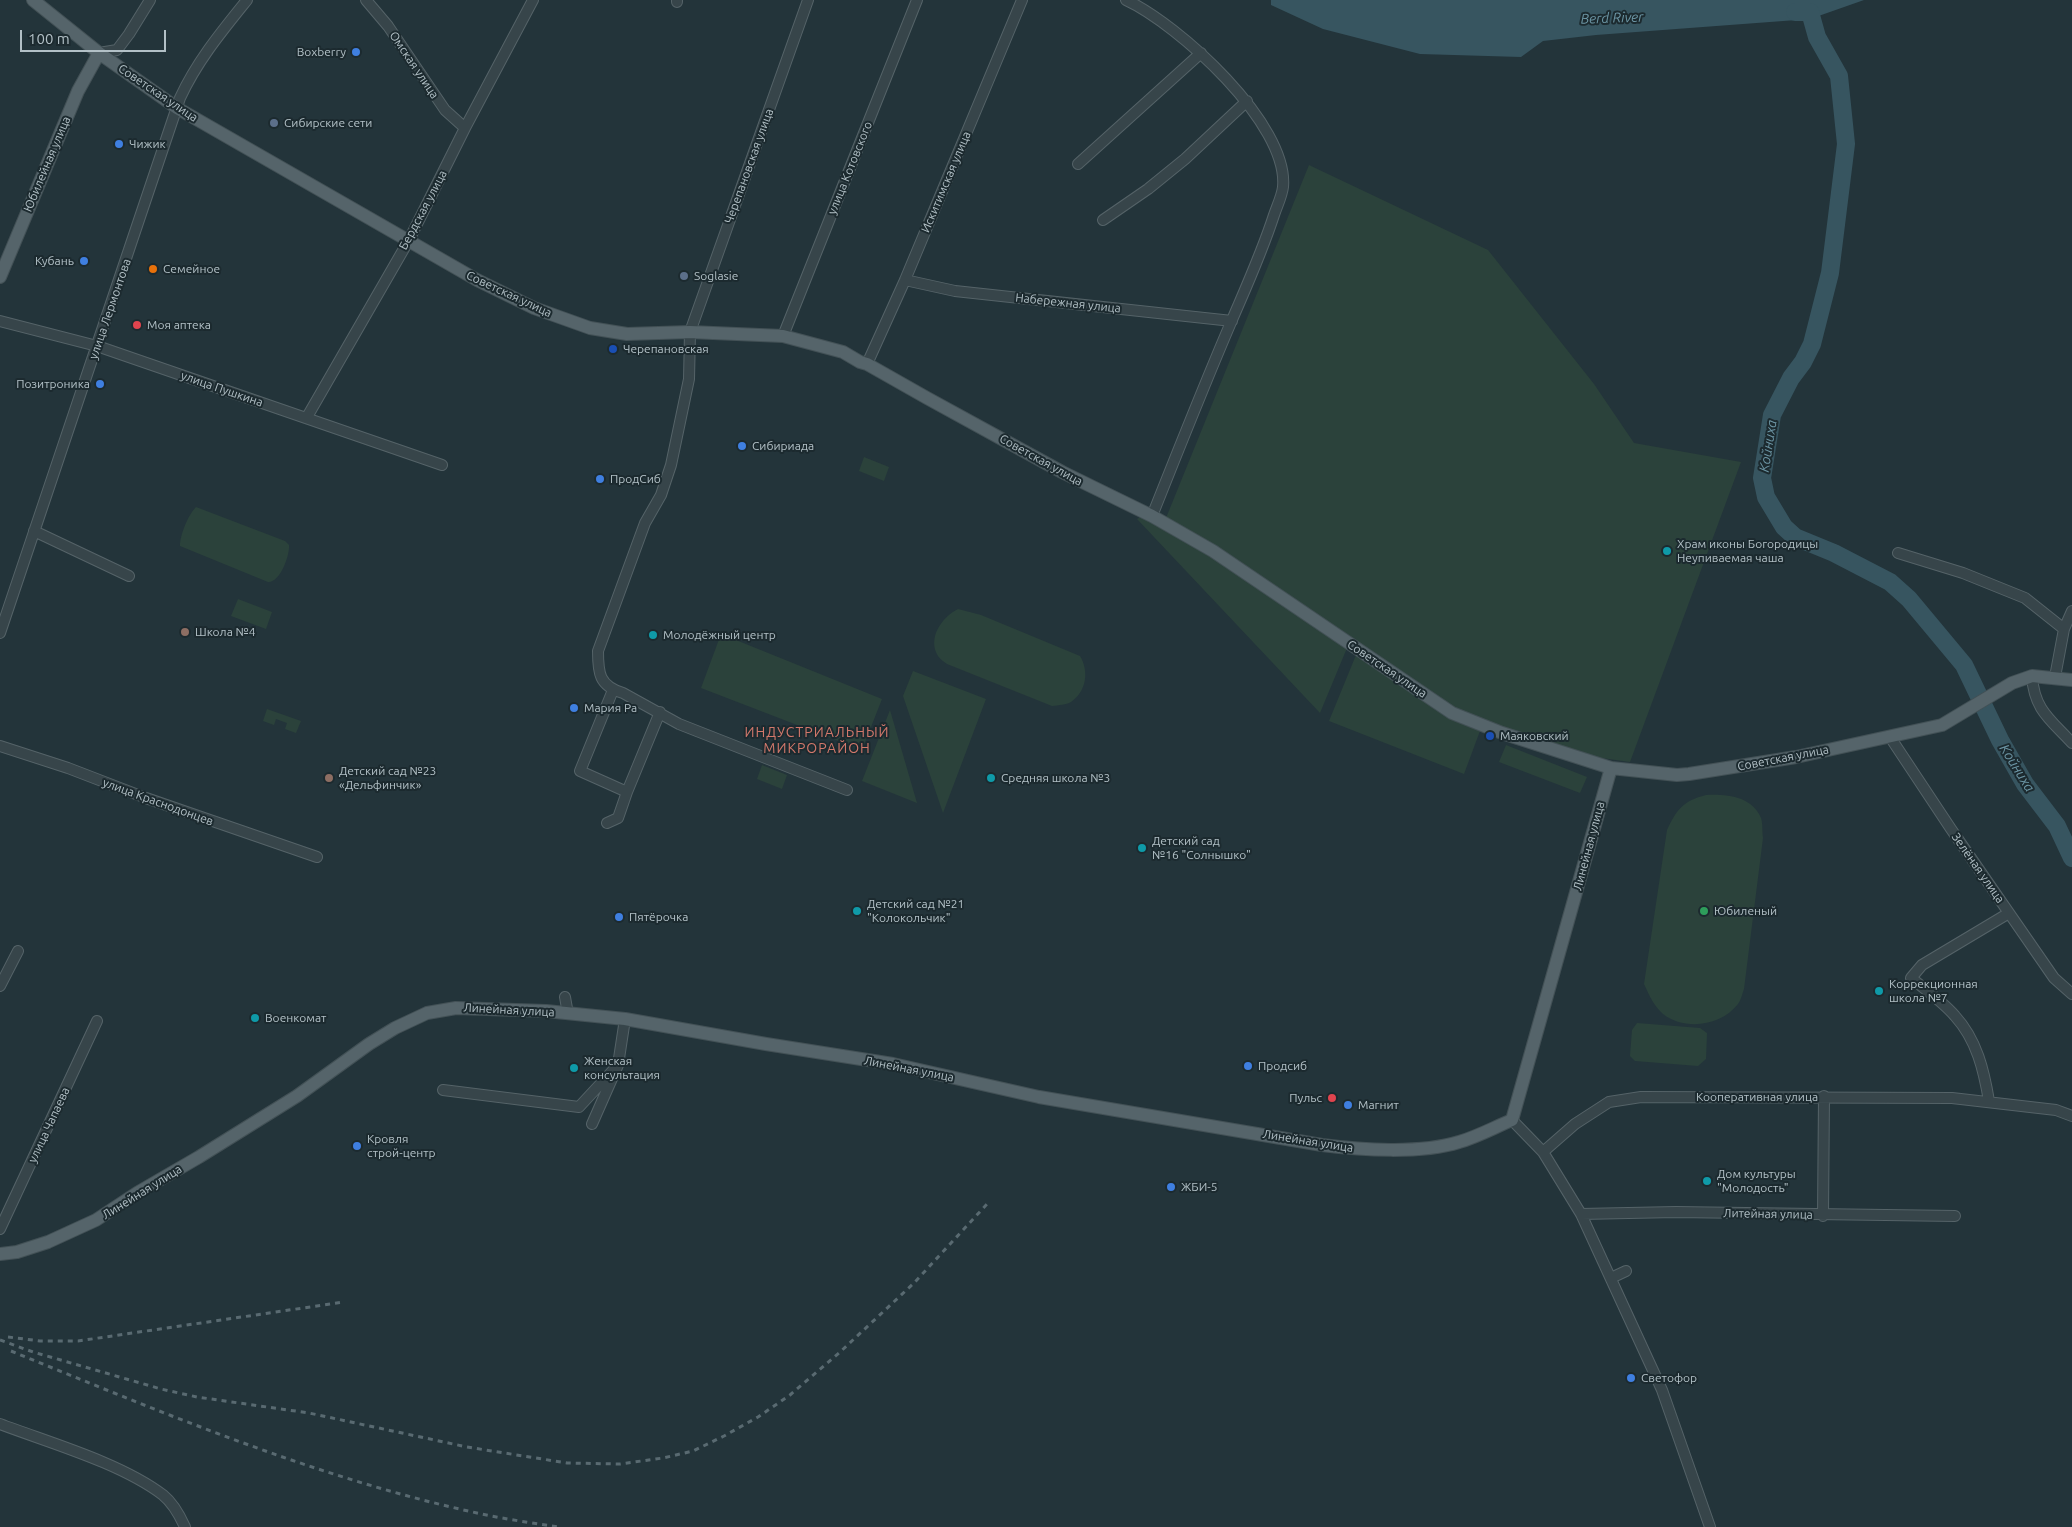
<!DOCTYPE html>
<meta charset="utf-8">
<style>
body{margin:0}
#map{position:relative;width:2072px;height:1527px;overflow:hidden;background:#23343a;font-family:Ubuntu,sans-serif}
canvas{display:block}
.scale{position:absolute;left:20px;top:30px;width:146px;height:22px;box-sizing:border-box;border:2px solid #b2c0c6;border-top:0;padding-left:6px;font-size:15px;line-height:18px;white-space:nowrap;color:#b2c0c6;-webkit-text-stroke:4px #1c2a2f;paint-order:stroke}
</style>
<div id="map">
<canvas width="2072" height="1527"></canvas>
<div class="scale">100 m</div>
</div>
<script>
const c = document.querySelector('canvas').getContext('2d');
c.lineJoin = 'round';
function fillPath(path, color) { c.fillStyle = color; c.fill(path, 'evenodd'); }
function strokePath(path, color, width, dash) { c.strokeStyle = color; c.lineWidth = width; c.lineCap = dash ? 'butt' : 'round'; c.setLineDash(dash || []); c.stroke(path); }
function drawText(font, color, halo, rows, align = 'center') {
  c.font = font + ' Ubuntu,sans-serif'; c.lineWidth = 4; c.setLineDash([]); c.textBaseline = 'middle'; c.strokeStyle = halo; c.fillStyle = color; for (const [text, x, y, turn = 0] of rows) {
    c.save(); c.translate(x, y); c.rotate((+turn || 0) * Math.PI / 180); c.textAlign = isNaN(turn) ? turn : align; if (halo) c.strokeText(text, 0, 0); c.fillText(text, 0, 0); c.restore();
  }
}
const green = new Path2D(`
 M 1309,165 L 1488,250 L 1594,384 L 1634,443 L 1741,462 L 1630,762 L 1587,756 L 1456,712 L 1243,564 L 1205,539 L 1166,518 Z
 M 864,457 L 889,467 L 884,481 L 859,471 Z
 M 196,507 L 285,541 L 289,545 C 290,555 280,583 268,582 L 180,546 C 180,535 188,515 196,507 Z
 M 1142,516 L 1215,559 L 1347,648 L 1320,713 L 1137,519 Z
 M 238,599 L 272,612 L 266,629 L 231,616 Z
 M 958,609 L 981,615 L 1080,656 C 1089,671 1087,691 1071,702 C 1066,705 1059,705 1052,706 L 947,664 C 944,662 940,659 938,656 C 927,638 942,617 958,609 Z
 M 721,634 L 882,699 L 862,750 L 701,688 Z
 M 1356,655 L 1450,719 L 1480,731 L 1464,774 L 1329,721 Z
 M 913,671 L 986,699 L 943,813 L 903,696 Z
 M 267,709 L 301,721 L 296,733 L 285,729 L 287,723 L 276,719 L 274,725 L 263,721 Z
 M 890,710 L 917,803 L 862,781 Z
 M 1506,745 L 1587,777 L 1580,793 L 1499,762 Z
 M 762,765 L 787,775 L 782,789 L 757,779 Z
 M 1706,795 C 1726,794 1752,796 1761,818 C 1763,824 1762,832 1763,838 L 1744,989 C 1742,994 1741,1000 1738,1004 C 1721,1026 1685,1031 1663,1014 C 1654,1006 1649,995 1644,984 L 1667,830 C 1677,809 1683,801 1706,795 Z
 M 1637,1023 L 1700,1028 L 1707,1033 L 1706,1059 L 1698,1066 L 1635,1061 L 1630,1056 L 1632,1030 Z`);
const water = new Path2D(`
 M 1271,0 L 1864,0 L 1810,19 L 1596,35 L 1543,41 L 1521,57 L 1420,54 L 1323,29 L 1271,5 Z`);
const river = new Path2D(`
 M 1795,12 L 1810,12 L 1817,37 L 1839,76 L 1846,144 L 1830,273 L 1812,344 L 1803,362 L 1791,378 L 1772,415 L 1762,478 L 1766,497 L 1784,527 L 1795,537 L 1834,553 L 1890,582 L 1909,599 L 1964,665 L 2000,740 L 2025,784 L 2057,826 L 2072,858`);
const minor = new Path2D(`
 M 366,0 L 388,26 L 445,110 L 465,128
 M 808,0 L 690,332 L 689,379 L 671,465 L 661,495 L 645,523 L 598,651 C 598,673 599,686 623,693 L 679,724 L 847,790
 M 1126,0 C 1178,24 1289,124 1283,187 C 1282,196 1277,206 1274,215 C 1262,252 1247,285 1232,320 C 1204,385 1178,451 1152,516
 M 677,2 L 677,0
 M 99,53 L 117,50 L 129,34 L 150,0
 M 1078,164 L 1201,53
 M 1103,220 L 1148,189 L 1185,159 L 1247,101
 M 905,280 L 955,291 L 1232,321
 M 0,321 L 97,346 L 442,465
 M 783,336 L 917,0
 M 867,364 L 905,280 L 1022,0
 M 307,417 L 409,240 L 465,128 L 533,0
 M 34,531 L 129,576
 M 1898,553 L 1963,573 L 2025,598 L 2064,629
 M 0,633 L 180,98 C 197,61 222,31 247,0
 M 2032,676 C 2034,710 2051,720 2072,743
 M 2055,677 L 2064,629 L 2072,611
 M 613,690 L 580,771 L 627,792 L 660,712
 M 1890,737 L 1951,829 L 2054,978 L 2072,994
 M 0,746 L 68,768 L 146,798 L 317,857
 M 607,823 L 618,818 L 627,792
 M 0,986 L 18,951
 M 565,997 L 568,1014
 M 443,1090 L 579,1107 L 618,1065
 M 1989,1101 C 1984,1071 1977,1040 1955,1016 C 1943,1002 1926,990 1911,978 L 1922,965 L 2009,913
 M 1512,1120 L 1543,1152 L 1581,1214 L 1662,1390 L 1710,1527
 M 592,1124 L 618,1065 L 625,1019
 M 1543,1152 L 1575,1124 L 1609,1102 L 1641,1097 L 1952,1098 L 2056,1110 L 2072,1116
 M 1581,1214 L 1676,1212 L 1955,1216
 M 1823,1216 L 1824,1096
 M 0,1229 L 97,1021
 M 1611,1278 L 1626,1271
 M 0,1424 C 50,1443 121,1463 163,1495 C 173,1503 180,1516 185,1527`);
const major = new Path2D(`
 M 33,0 L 99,53 L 177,108 L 477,280 L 534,308 L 590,328 L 627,334 L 690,332 L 783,336 L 843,352 L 860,362 L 867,364 L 927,398 L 1062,472 L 1152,516 L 1213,551 L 1452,713 L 1502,733 L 1611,768 L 1677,775 L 1689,774 L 1796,757 L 1942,725 L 2012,683 L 2032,676 L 2072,680
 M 0,277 L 78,91 L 99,53
 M 0,1254 L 17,1252 L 48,1242 L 96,1220 L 137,1193 L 199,1157 L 297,1096 L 369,1044 L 395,1028 L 427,1013 L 456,1008 L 546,1011 L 625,1019 L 766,1044 L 893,1064 L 1039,1097 L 1322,1145 C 1361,1150 1421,1154 1459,1142 C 1477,1137 1495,1127 1512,1120 L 1611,768`);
const rail = new Path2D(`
 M 8,1337 L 40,1341 L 78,1341 L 344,1302
 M 0,1340 L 33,1352 L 161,1389 L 197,1397 L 309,1413 L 467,1447 L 567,1463 L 620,1464 L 663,1458 L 693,1451 L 724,1436 L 758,1417 L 790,1395 L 839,1353 L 914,1283 L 988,1203
 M 11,1351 C 163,1413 317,1478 477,1513 C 504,1519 532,1523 559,1527`);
const markers = [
 [356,52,5,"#3f7fe0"],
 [274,123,5,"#5c6f8a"],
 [119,144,5,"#3f7fe0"],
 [84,261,5,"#3f7fe0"],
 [153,269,5,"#e8710a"],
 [684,276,5,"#5c6f8a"],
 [137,325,5,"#e0444e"],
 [613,349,5,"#1a4fb4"],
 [100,384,5,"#3f7fe0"],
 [742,446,5,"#3f7fe0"],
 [600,479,5,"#3f7fe0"],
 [1667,551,5,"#0f9aa8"],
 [185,632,5,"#8d6e63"],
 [653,635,5,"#0f9aa8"],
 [574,708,5,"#3f7fe0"],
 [1490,736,5,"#1a4fb4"],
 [329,778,5,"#8d6e63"],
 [991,778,5,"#0f9aa8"],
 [1142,848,5,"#0f9aa8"],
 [857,911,5,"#0f9aa8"],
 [1704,911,5,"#2e9e5b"],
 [619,917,5,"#3f7fe0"],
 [1879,991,5,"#0f9aa8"],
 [255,1018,5,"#0f9aa8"],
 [1248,1066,5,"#3f7fe0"],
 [574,1068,5,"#0f9aa8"],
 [1332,1098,5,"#e0444e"],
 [1348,1105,5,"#3f7fe0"],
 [357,1146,5,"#3f7fe0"],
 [1707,1181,5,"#0f9aa8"],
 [1171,1187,5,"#3f7fe0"],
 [1631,1378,5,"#3f7fe0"]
];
const poiNames = [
 ["Boxberry",346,52,"right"],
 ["Сибирские сети",284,123],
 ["Чижик",129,144],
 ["Кубань",74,261,"right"],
 ["Семейное",163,269],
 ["Soglasie",694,276],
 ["Моя аптека",147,325],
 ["Черепановская",623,349],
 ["Позитроника",90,384,"right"],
 ["Сибириада",752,446],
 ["ПродСиб",610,479],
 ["Храм иконы Богородицы",1677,544],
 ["Неупиваемая чаша",1677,558],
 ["Школа №4",195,632],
 ["Молодёжный центр",663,635],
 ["Мария Ра",584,708],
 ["Маяковский",1500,736],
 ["Детский сад №23",339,771],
 ["«Дельфинчик»",339,785],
 ["Средняя школа №3",1001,778],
 ["Детский сад",1152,841],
 ["№16 \"Солнышко\"",1152,855],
 ["Детский сад №21",867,904],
 ["\"Колокольчик\"",867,918],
 ["Юбиленый",1714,911],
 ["Пятёрочка",629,917],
 ["Коррекционная",1889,984],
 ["школа №7",1889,998],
 ["Военкомат",265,1018],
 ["Женская",584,1061],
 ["консультация",584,1075],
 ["Продсиб",1258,1066],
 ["Пульс",1322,1098,"right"],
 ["Магнит",1358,1105],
 ["Кровля",367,1139],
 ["строй-центр",367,1153],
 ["Дом культуры",1717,1174],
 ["\"Молодость\"",1717,1188],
 ["ЖБИ-5",1181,1187],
 ["Светофор",1641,1378]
];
const streetNames = [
 ["Омская улица",414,65,56],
 ["Советская улица",158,93,34],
 ["Юбилейная улица",47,164,-67],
 ["Черепановская улица",749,166,-70],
 ["улица Котовского",850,168,-68],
 ["Искитимская улица",946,182,-67],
 ["Бердская улица",423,210,-62],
 ["Советская улица",509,294,25],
 ["Набережная улица",1068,303,6],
 ["улица Лермонтова",110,309,-71],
 ["улица Пушкина",222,389,19],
 ["Советская улица",1041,460,29],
 ["Советская улица",1387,669,34],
 ["Советская улица",1783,758,-11],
 ["улица Краснодонцев",158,802,20],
 ["Линейная улица",1589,846,-75],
 ["Зелёная улица",1978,868,55],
 ["Линейная улица",509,1010,3],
 ["Линейная улица",909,1069,11],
 ["Кооперативная улица",1757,1097],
 ["улица Чапаева",49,1125,-65],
 ["Линейная улица",1308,1141,9],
 ["Линейная улица",142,1192,-32],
 ["Литейная улица",1768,1214,1]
];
const waterNames = [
 ["Berd River",1612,18,-2],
 ["Койниха",1768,446,-81],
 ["Койниха",2017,768,58]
];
const neighbourhoodNames = [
 ["ИНДУСТРИАЛЬНЫЙ",817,732],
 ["МИКРОРАЙОН",817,748]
];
fillPath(green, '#2b423b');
fillPath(water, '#375560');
strokePath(river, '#375560', 18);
strokePath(minor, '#556368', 12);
strokePath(major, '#435156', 14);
strokePath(minor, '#37454a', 10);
strokePath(major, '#55646a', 12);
strokePath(rail, '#596a71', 3, [5, 5]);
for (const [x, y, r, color] of markers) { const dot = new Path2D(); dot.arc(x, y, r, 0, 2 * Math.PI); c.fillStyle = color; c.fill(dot); strokePath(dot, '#1c2a2f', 2); }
drawText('12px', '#b2c0c6', '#1c2a2f', poiNames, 'left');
drawText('12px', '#b2c0c6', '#1c2a2f', streetNames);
drawText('italic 14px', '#6c95a4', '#1c2a2f', waterNames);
c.letterSpacing = '1px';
drawText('14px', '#d2786b', '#1c2a2f', neighbourhoodNames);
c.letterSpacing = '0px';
</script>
